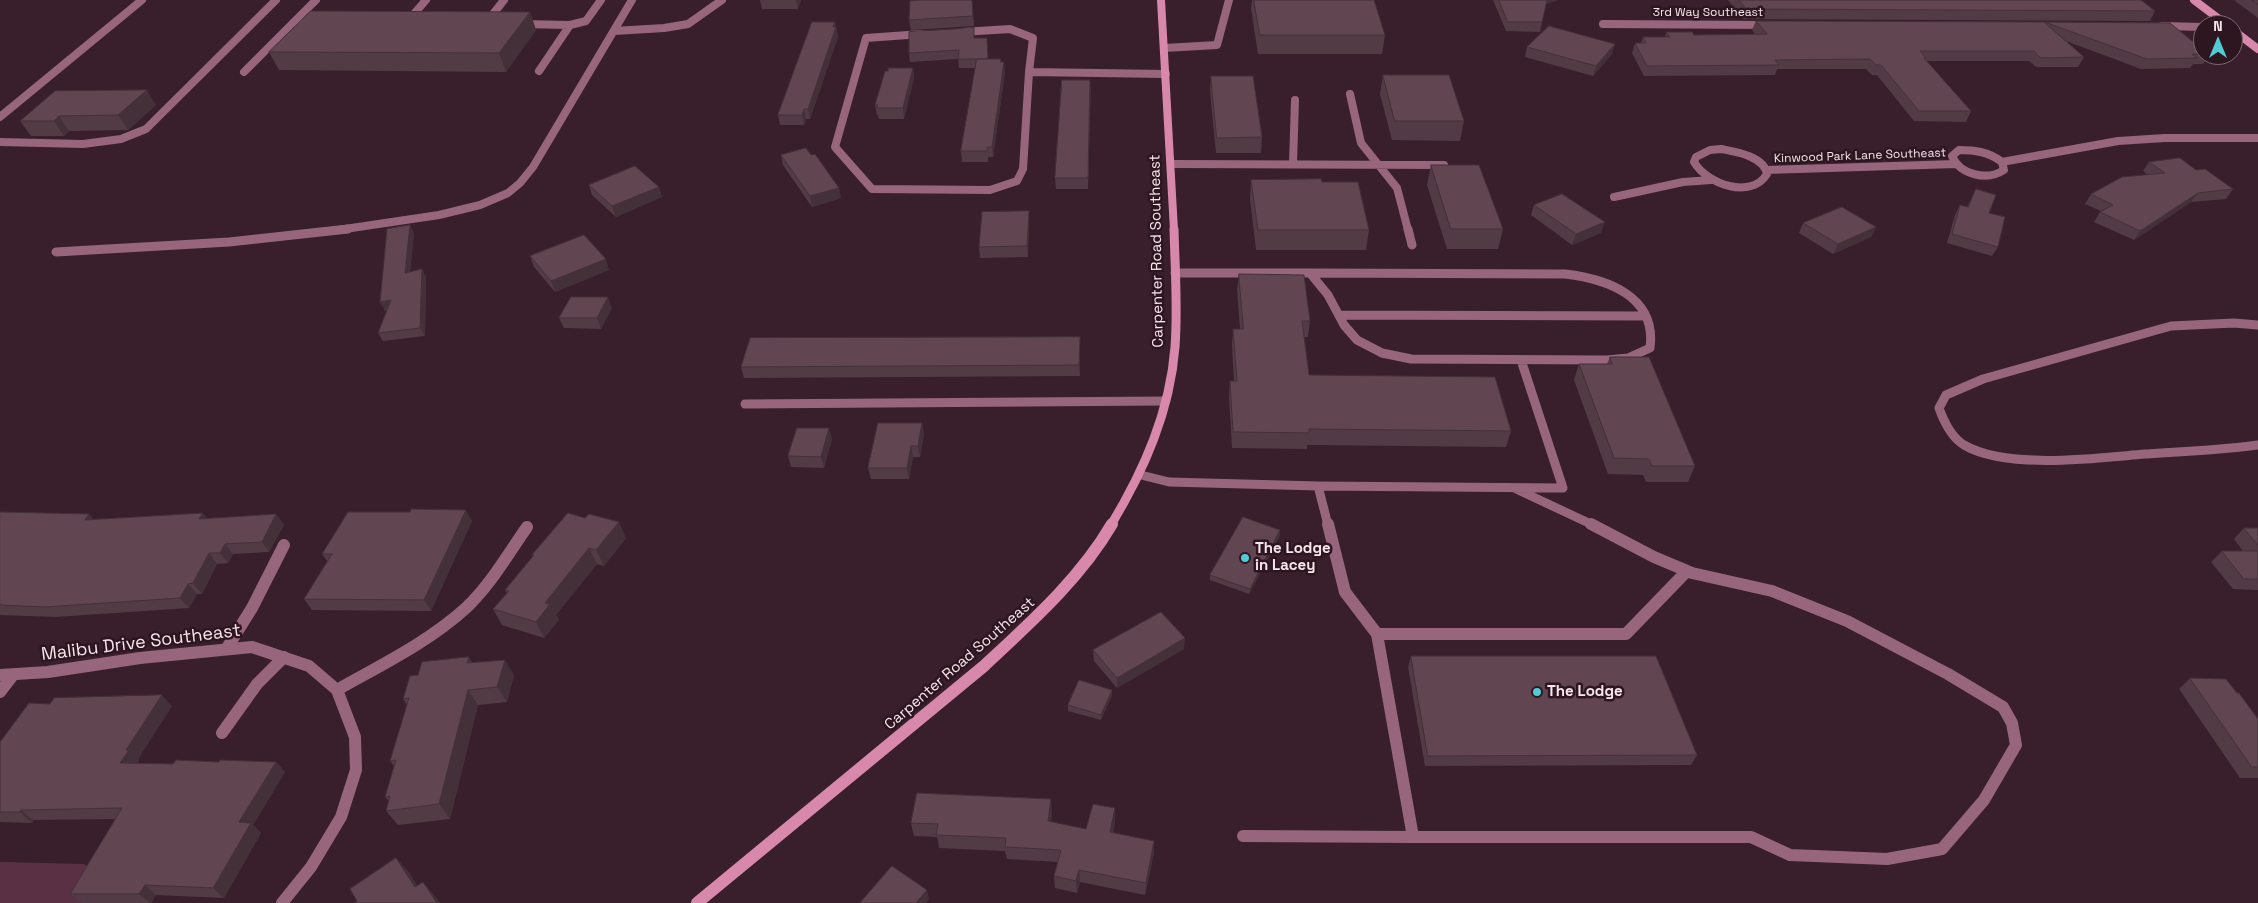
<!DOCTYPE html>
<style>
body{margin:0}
#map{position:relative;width:2258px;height:903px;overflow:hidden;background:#381f2b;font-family:"Space Grotesk",sans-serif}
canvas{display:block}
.north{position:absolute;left:2193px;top:15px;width:50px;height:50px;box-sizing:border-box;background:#2e1621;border:1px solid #7e6972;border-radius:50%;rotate:0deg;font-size:14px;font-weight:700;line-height:20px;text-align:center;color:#f7e5ec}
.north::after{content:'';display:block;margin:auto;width:18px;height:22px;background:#51ccd5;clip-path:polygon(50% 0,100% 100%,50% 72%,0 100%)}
</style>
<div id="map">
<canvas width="2258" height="903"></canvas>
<div class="north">N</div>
</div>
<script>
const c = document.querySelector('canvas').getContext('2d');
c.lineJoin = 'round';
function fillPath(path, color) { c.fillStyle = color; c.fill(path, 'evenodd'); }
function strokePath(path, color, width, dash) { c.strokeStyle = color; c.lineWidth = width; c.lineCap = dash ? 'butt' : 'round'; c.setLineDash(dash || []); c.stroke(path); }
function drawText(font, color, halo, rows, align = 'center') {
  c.font = font + ' "Space Grotesk",sans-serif'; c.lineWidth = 5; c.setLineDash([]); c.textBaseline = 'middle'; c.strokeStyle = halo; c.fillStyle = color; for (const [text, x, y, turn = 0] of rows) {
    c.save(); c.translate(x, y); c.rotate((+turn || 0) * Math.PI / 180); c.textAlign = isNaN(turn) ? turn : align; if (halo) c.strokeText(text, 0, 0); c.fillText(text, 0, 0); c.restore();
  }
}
const green = new Path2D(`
 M 0,862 L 84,864 L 141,903 L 0,903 Z`);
const laneFar2 = new Path2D(`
 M 407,22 L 426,0
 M 293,23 L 312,23
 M 486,23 L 504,0
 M 521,24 L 570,25
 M 614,31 L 664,28 L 688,24 L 722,0
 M 962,32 L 1010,29 L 1033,38 L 1029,72 L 1166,74
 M 922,34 L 866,38 L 835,147 L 872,189 L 990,190 L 1017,181 L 1023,169 L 1029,72
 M 1164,48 L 1217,45 L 1229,0
 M 539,71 L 570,25 L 586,21 L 601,0
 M 244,72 L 316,0
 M 1350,94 L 1361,143 L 1397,188 L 1408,230
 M 0,117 L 142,0
 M 0,142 L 83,144 L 121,139 L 146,129 L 276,0
 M 1172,164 L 1444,165
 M 1293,164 L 1295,100
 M 1614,197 L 1683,182 L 1711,180
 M 338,230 L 439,215 L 480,205 L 508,193 L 520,183 L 533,167 L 632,0`);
const laneFar1 = new Path2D(`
 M 1408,229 L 1412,245
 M 56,252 L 229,242 L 348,229
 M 1175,273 L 1310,273
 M 1310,273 L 1565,274 C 1607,279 1657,296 1650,348 L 1628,358 L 1607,360 L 1411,359 L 1382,353 L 1357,340 L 1344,325 L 1328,295 Z
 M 1339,315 L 1644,316
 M 2258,325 L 2234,323 L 2171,326 L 1983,379 L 1946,395 L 1939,408 C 1944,422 1951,437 1964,445 C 2007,470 2096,458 2145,454 C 2182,452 2220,450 2258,445
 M 745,404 L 1166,401
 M 1141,475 L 1169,482 L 1318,486 L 1563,488 L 1521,360
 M 1318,486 L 1328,525
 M 1514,488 L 1593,525`);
const lane = new Path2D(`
 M 1328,524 L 1345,592 L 1377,634 L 1413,837 L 1751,837 L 1790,855 L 1887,859 L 1942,849 L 1984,800 L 2016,745 L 2012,723 L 2003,707 L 1948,674 L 1847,621 L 1772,591 L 1692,573 L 1654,557 L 1591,524
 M 1377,634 L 1626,634 L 1687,571
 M 227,648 L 252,608 L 284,545
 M 337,690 C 381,665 429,642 467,607 C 491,584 508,554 527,527
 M 0,692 L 13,675
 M 222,733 L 257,684 L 284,657
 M 1243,836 L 1413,837`);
const streetFar1 = new Path2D(`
 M 1603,24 L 1767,25
 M 2162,26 L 2203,27
 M 1721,149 C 1736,152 1764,156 1767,174 C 1751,200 1707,184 1694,162 L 1696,157 L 1710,150 Z
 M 1959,150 C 1975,150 1989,152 2002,162 L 2004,170 C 1987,181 1960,175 1952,156 Z
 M 2002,162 L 2118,141 L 2165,138 L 2258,138
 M 1766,170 L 1956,164`);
const street = new Path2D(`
 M 0,675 L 48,672 L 140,658 L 252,647 L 309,666 L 337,690 L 355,737 L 356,770 L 341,817 L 311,867 L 282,903`);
const secondaryFar2 = new Path2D(`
 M 1161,0 L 1174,230
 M 2194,0 L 2227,25
 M 2233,30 L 2258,49`);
const secondaryFar1 = new Path2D(`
 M 1111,525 C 1144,470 1170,412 1175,347 C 1178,308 1175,269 1174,229`);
const secondary = new Path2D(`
 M 697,903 L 984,666 C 1030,623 1080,579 1112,524`);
const wall = new Path2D(`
 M 760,0 L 801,0 L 798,9 L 762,9 Z
 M 972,0 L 974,26 L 911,30 L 909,20 Z
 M 1252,0 L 1374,0 L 1385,35 L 1382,54 L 1258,54 L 1251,8 Z
 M 1493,0 L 1558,0 L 1546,4 L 1540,32 L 1506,31 Z
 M 1728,0 L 2141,0 L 2155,11 L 2150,21 L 1743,19 Z
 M 2234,0 L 2258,0 L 2258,18 Z
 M 530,12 L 536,30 L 506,72 L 279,70 L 269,52 Z
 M 1756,21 L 2045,22 L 2203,50 L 2203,55 L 2209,55 L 2203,64 L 2193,64 L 2190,68 L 2141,69 L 2066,41 L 2084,57 L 2078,67 L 2036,67 L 2029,61 L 1926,61 L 1971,111 L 1966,122 L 1914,121 L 1877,75 L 1872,75 L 1866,69 L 1777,69 L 1775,75 L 1644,76 L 1632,53 L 1635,43 L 1641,43 L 1643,37 L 1665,37 L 1666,32 L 1694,35 L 1755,34 L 1752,30 Z
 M 835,27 L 836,27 L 838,37 L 810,119 L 806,119 L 804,125 L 780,125 L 778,115 Z
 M 975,38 L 988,59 L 1001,62 L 1005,72 L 993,157 L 988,157 L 988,162 L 962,162 L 961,151 L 975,68 L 959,68 L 958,59 L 910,62 L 909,53 Z
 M 1615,44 L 1612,54 L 1593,76 L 1525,57 L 1527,47 Z
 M 913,68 L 914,78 L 904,119 L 879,119 L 878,115 L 877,115 L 875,105 Z
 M 1383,75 L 1464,121 L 1460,141 L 1392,140 L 1380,94 Z
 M 1211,76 L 1262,137 L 1261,153 L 1216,153 L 1210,91 Z
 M 1090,80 L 1088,189 L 1056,189 L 1055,178 Z
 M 156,105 L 128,130 L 69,131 L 64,136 L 31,136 L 20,121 Z
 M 781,155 L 841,198 L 812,207 L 783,165 Z
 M 2149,162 L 2196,170 L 2233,189 L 2226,199 L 2191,202 L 2134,240 L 2094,222 L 2100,212 L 2101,211 L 2085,204 L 2091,194 L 2148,175 L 2143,171 Z
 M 1431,165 L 1503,229 L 1498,249 L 1447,249 L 1427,185 Z
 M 1251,180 L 1322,182 L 1369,230 L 1366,250 L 1256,250 L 1250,199 Z
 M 589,185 L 659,187 L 662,197 L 616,217 L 592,195 Z
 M 1976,189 L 1989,213 L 1998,247 L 1992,256 L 1947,243 L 1955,215 L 1960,205 L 1967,207 Z
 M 1534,205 L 1601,233 L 1572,245 L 1531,215 Z
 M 1029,222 L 1028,257 L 980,258 L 979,247 Z
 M 1803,223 L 1876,227 L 1871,237 L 1833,254 L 1799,233 Z
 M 414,233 L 410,272 L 426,277 L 425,336 L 383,341 L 378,333 L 387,310 L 385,311 L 380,302 Z
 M 530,256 L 609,270 L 555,292 L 534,267 Z
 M 1239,274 L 1310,321 L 1308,337 L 1304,337 L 1309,375 L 1511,431 L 1506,447 L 1307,445 L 1307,449 L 1232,448 L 1229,397 L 1230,381 L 1234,381 L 1232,345 L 1233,329 L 1240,329 L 1237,290 Z
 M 612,308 L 601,329 L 564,328 L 559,318 Z
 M 1080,337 L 1080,376 L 744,378 L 741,367 Z
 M 1610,357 L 1695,466 L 1688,482 L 1646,482 L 1643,475 L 1608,474 L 1574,380 L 1579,364 L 1607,364 Z
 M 922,423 L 924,434 L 920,457 L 913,457 L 909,479 L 871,479 L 868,468 Z
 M 832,439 L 824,468 L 791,467 L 788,456 Z
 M 0,512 L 89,514 L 93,519 L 207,519 L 276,514 L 284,525 L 269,552 L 233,554 L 228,563 L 217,564 L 202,594 L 197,594 L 189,608 L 55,617 L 0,615 Z
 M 472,521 L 431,611 L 312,610 L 304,599 L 327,561 L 322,554 Z
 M 2244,528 L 2258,528 L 2258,590 L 2233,589 L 2211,562 L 2222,551 L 2243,551 L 2234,539 Z
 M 1280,536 L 1249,594 L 1210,580 L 1210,575 Z
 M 626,538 L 604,566 L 597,564 L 556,615 L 559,620 L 544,638 L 502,625 L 493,609 L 507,594 L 505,590 L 533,557 L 532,555 Z
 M 1184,649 L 1117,688 L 1094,661 L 1093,650 Z
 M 1411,656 L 1697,755 L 1691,765 L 1425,766 L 1408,667 Z
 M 473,663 L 514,675 L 507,702 L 478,705 L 450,819 L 398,825 L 386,811 L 389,801 L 385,797 L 394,766 L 390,761 L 407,705 L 403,699 L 418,675 Z
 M 2190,678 L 2237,693 L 2258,719 L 2258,778 L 2240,778 L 2179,689 Z
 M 1112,690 L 1112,695 L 1101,720 L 1068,711 L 1068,705 Z
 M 50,704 L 172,706 L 138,759 L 139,761 L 137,764 L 173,764 L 219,762 L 276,762 L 285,772 L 253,825 L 261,833 L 224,898 L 156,895 L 151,903 L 82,903 L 70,894 L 116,819 L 33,820 L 32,823 L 0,822 L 0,742 Z
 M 1052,812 L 1051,822 L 1086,829 L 1115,821 L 1113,833 L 1154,841 L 1154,853 L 1145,895 L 1080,882 L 1077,893 L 1055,888 L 1054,876 L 1058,862 L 1007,859 L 1005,851 L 939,848 L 937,837 L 914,836 L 911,823 Z`);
const shadedWall = new Path2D(`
 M 796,0 L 801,0 L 798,9 Z
 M 1547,0 L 1558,0 L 1546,4 Z
 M 530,12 L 536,30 L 506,72 L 499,53 Z
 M 835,22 L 838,37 L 810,119 L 808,109 Z
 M 1615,44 L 1612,54 L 1593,76 L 1596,66 Z
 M 1004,62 L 1005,72 L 993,157 L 992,147 Z
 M 913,68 L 914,78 L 904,119 L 903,108 Z
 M 1090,80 L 1091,90 L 1088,189 L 1088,178 Z
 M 147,90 L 156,105 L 128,130 L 118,115 Z
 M 804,109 L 806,119 L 804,125 L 802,115 Z
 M 59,116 L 69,131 L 64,136 L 54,121 Z
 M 659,187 L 662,197 L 616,217 L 612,206 Z
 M 839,188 L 841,198 L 812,207 L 810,196 Z
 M 2198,193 L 2191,202 L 2134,240 L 2140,231 Z
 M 1029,211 L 1029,222 L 1028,257 L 1027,246 Z
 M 1605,222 L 1601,233 L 1572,245 L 1576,234 Z
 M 410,225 L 414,233 L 409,281 L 405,273 Z
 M 1876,227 L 1871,237 L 1833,254 L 1838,244 Z
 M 606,259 L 609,270 L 555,292 L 551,281 Z
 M 422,269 L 426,277 L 425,336 L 420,328 Z
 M 608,297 L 612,308 L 601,329 L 597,318 Z
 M 391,300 L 395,309 L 385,311 L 380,302 Z
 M 1080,337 L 1080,376 L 1079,365 Z
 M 922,423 L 924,434 L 920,457 L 918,446 Z
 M 829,428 L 832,439 L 824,468 L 821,457 Z
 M 911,446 L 913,457 L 909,479 L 907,468 Z
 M 466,510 L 472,521 L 431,611 L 424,600 Z
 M 203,513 L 211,523 L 199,519 Z
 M 89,514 L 99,525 L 85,520 Z
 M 276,514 L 284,525 L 269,552 L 262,542 Z
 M 619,522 L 626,538 L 604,566 L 596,550 Z
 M 1280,530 L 1280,536 L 1249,594 L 1250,589 Z
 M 225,544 L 233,554 L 228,563 L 220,553 Z
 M 589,548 L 597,564 L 556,615 L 559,620 L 544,638 L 536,622 L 545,603 Z
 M 209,553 L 217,564 L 202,594 L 193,583 Z
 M 188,584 L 197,594 L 189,608 L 180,598 Z
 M 1185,638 L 1184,649 L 1117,688 L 1117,678 Z
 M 469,657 L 478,672 L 467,663 Z
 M 505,660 L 514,675 L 507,702 L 497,687 Z
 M 468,690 L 478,705 L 450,819 L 439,804 Z
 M 1112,690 L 1112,695 L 1101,720 L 1101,715 Z
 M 162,695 L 172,706 L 138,759 L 139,761 L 131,773 L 120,763 L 126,750 Z
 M 276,762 L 285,772 L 253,825 L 261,833 L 224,898 L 213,888 L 239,822 Z
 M 1051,799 L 1052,812 L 1050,834 L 1048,821 Z
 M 1115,808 L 1115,821 L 1110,845 L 1110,832 Z
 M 21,810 L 33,820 L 32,823 L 20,812 Z
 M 1154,841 L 1154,853 L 1145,895 L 1146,883 Z
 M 396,858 L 409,872 L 427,901 L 415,887 Z
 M 1079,870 L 1080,882 L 1077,893 L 1076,881 Z
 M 423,882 L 435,896 L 440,903 L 437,903 Z
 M 145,885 L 156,895 L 151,903 L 150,903 L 139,894 Z
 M 927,890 L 929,899 L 926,903 L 916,903 Z`);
const building = new Path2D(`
 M 921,0 L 972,0 L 973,16 L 909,20 L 910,1 Z
 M 1254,0 L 1374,0 L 1385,35 L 1260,35 Z
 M 1499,0 L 1547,0 L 1542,22 L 1508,22 Z
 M 1739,0 L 2141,0 L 2155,11 L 1747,9 Z
 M 2252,0 L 2258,0 L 2258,4 Z
 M 311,11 L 530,12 L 499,53 L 269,52 Z
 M 1756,21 L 2044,22 L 2084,57 L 2041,58 L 2034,51 L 1920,51 L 1926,58 L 1924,58 L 1971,111 L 1919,111 L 1881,65 L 1876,65 L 1870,59 L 1775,60 L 1779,65 L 1647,66 L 1635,43 L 1646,43 L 1643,37 L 1670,37 L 1666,32 L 1692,32 L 1694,35 L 1767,34 Z
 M 812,22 L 835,22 L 833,27 L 836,27 L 808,109 L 804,109 L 802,115 L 778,115 Z
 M 2045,22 L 2170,23 L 2203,50 L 2203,55 L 2192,54 L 2197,58 L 2147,59 Z
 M 1549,26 L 1615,44 L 1596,66 L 1527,47 Z
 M 974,28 L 974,38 L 987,38 L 988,59 L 958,59 L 959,50 L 909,53 L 909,32 Z
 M 977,59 L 1001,59 L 1000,62 L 1004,62 L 992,147 L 987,147 L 987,151 L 961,151 Z
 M 888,68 L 913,68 L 903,108 L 877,108 L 878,105 L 875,105 L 885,71 L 888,71 Z
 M 1383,75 L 1449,75 L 1464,121 L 1395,121 Z
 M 1211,76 L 1253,76 L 1262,137 L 1217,138 Z
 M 1062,80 L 1090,80 L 1088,178 L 1055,178 Z
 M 147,90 L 118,115 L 59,116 L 54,121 L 20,121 L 55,91 Z
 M 806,148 L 811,155 L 815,154 L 839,188 L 810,196 L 781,155 Z
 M 2180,158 L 2196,170 L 2205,169 L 2233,189 L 2198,193 L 2140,231 L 2100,212 L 2113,205 L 2091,194 L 2122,177 L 2165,173 L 2149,162 Z
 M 1431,165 L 1479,165 L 1503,229 L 1451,229 Z
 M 635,166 L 659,187 L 612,206 L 589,185 Z
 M 1321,179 L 1322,182 L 1358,182 L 1369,230 L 1258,230 L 1251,180 Z
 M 1976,189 L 1996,195 L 1989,213 L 2005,217 L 1998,247 L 1952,234 L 1960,205 L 1968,207 Z
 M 1562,194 L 1605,222 L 1576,234 L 1534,205 Z
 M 1842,207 L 1876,227 L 1838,244 L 1803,223 Z
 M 1029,211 L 1027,246 L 979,247 L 982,212 Z
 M 410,225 L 405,273 L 422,269 L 420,328 L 378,333 L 391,300 L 380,302 L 387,229 Z
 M 584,235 L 606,259 L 551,281 L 530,256 Z
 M 1239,274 L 1304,275 L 1310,321 L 1302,321 L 1309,375 L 1495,377 L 1511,431 L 1309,429 L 1309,433 L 1233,432 L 1230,381 L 1237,381 L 1233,329 L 1243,329 Z
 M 571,297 L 608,297 L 597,318 L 559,318 Z
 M 1080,337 L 1079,365 L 741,367 L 750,338 Z
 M 1610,357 L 1649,357 L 1695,466 L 1652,466 L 1649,459 L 1614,458 L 1579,364 L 1612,364 Z
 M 878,423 L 922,423 L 918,446 L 911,446 L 907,468 L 868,468 Z
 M 797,428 L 829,428 L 821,457 L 788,456 Z
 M 411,509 L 466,510 L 424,600 L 304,599 L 332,554 L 322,554 L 348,512 L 410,512 Z
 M 0,512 L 89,514 L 85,520 L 203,513 L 199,519 L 276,514 L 262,542 L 225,544 L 220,553 L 209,553 L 193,583 L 188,584 L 180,598 L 45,607 L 0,605 Z
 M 568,513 L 585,518 L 589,514 L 619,522 L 596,550 L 589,548 L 545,603 L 550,604 L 536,622 L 493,609 L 509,591 L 505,590 L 534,555 L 532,555 Z
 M 1243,517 L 1280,530 L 1250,589 L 1210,575 Z
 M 2244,528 L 2258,528 L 2258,545 Z
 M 2222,551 L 2258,551 L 2258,579 L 2244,579 Z
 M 1161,612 L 1185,638 L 1117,678 L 1093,650 Z
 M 1411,656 L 1656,656 L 1697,755 L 1428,756 Z
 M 469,657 L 467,663 L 505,660 L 497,687 L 468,690 L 439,804 L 386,811 L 390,796 L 385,797 L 396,760 L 390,761 L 409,698 L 403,699 L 410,676 L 418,675 L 422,662 Z
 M 2190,678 L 2226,679 L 2237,693 L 2239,693 L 2258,719 L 2258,767 L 2252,767 Z
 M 1079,680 L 1112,690 L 1101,715 L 1068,705 Z
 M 162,695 L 126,750 L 129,750 L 120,763 L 173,764 L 176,760 L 219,762 L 220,760 L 276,762 L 239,822 L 251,823 L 213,888 L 145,885 L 139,894 L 70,894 L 122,808 L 21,810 L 20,812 L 0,812 L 0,742 L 29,703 L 50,704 L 54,698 Z
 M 917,793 L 1051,799 L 1048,821 L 1086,829 L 1093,804 L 1115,808 L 1110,832 L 1154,841 L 1146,883 L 1079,870 L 1076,881 L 1054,876 L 1061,850 L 1005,847 L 1006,838 L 936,835 L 938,824 L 911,823 Z
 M 396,858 L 415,887 L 423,882 L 437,903 L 354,903 L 357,901 L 350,889 Z
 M 892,866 L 927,890 L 916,903 L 860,903 Z`);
const markers = [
 [1245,558,5,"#51ccd5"],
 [1537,692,5,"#51ccd5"]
];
const farStreetnames = [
 ["3rd Way Southeast",1708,13],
 ["Kinwood Park Lane Southeast",1860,156,-2]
];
const streetNames = [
 ["Carpenter Road Southeast",1157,251,-91],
 ["Carpenter Road Southeast",960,664,-41]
];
const poiNames = [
 ["The Lodge",1255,549],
 ["in Lacey",1255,566],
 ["The Lodge",1547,692]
];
const nearStreetnames = [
 ["Malibu Drive Southeast",141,643,-7]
];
fillPath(green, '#5a3144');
strokePath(laneFar2, '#98667c', 8);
strokePath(laneFar1, '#98667c', 9);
strokePath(lane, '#98667c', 12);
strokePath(streetFar1, '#98667c', 8);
strokePath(street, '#98667c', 12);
strokePath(secondaryFar2, '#d788ab', 8);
strokePath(secondaryFar1, '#d788ab', 9);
strokePath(secondary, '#d788ab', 12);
fillPath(wall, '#533b46');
fillPath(shadedWall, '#443039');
fillPath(building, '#614551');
strokePath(building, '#443039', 1);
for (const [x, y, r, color] of markers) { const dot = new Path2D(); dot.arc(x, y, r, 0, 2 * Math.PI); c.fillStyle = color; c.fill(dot); strokePath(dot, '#2e1621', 2); }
drawText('12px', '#f7e5ec', '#2e1621', farStreetnames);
drawText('15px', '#f7e5ec', '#2e1621', streetNames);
drawText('bold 15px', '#f7e5ec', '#2e1621', poiNames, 'left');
drawText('18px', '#f7e5ec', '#2e1621', nearStreetnames);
</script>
